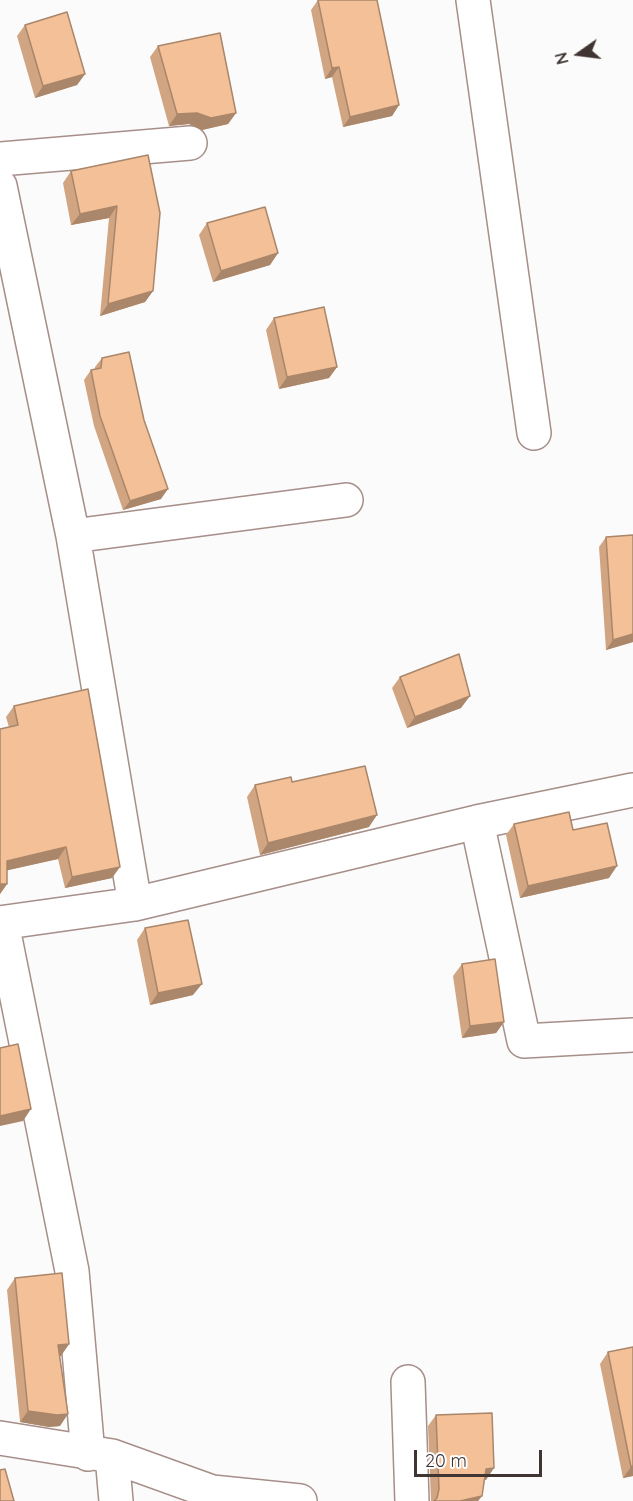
<!DOCTYPE html>
<style>
body{margin:0}
#map{position:relative;width:633px;height:1501px;overflow:hidden;background:#fbfbfb;font-family:Quicksand,sans-serif}
canvas{display:block}
.north{position:absolute;left:549px;top:24px;width:60px;height:60px;-webkit-text-stroke:4px #fff;paint-order:stroke;rotate:256deg;font-size:16px;font-weight:700;line-height:24px;text-align:center;color:#403533}
.north::after{content:'';display:block;margin:auto;width:21px;height:27px;background:#403533;clip-path:polygon(50% 0,100% 100%,50% 72%,0 100%)}
.scale{position:absolute;left:414px;top:1450px;width:128px;height:27px;box-sizing:border-box;border:3px solid #403533;border-top:0;padding-left:8px;font-size:18px;line-height:21px;white-space:nowrap;color:#403533;-webkit-text-stroke:4px #fff;paint-order:stroke}
</style>
<div id="map">
<canvas width="633" height="1501"></canvas>
<div class="north">N</div>
<div class="scale">20 m</div>
</div>
<script>
const g = document.querySelector('canvas').getContext('2d');
g.lineJoin = 'round';
const toPath = rows => new Path2D(rows.map(r => 'M' + r).join(''));
function strokePath(path, color, width, dash) { g.strokeStyle = color; g.lineWidth = width; g.lineCap = dash ? 'butt' : 'round'; g.setLineDash(dash || []); g.stroke(path); }
function fill(path, color) { g.fillStyle = color; g.fill(path, 'evenodd'); }
const minor = toPath([
 [473,0,534,433],
 [0,159,190,143],
 [0,186,73,536,135,904],
 [73,536,346,500],
 [477,822,524,1041,633,1035],
 [0,923,135,904,477,822,633,790],
 [2,923,72,1271,88,1454],
 [408,1382,412,1501],
 [0,1438,112,1456,212,1492,300,1501],
 [112,1456,116,1501]
]);
const wall = toPath([
 [318,0,399,105,392,116,343,127,332,77,325,79,311,10],
 [25,25,85,74,77,85,35,98,17,36],
 [158,46,236,113,228,124,202,130,189,124,169,126,150,57],
 [71,171,160,213,153,291,145,302,100,316,109,218,71,225,63,183],
 [207,223,278,253,270,265,213,282,199,235],
 [274,318,337,367,329,378,279,389,266,330],
 [102,358,161,499,123,510,94,426,84,380,91,370,95,370,95,367],
 [633,535,633,642,606,650,599,547,606,537],
 [400,677,461,708,407,728,392,688],
 [14,706,112,878,65,888,58,859,7,870,7,884,0,894,0,729,9,727,6,717],
 [255,785,369,827,260,855,247,797],
 [514,824,573,830,609,878,520,898,506,835],
 [145,928,193,995,150,1005,137,940],
 [462,964,504,1022,496,1033,462,1038,453,976],
 [15,1278,69,1344,60,1356,60,1426,49,1427,20,1422,7,1290],
 [608,1352,633,1476,623,1478,600,1364],
 [436,1415,486,1480,484,1480,482,1496,478,1501,431,1501,428,1426]
]);
const shadedWall = toPath([
 [339,67,332,77,325,79,332,68],
 [85,74,77,85,35,98,43,86],
 [399,105,392,116,343,127,350,117],
 [197,113,236,113,228,124,202,130,189,124,169,126,177,114],
 [117,206,109,218,71,225,80,214],
 [278,253,270,265,213,282,221,271],
 [153,291,145,302,100,316,108,304],
 [337,367,329,378,279,389,287,377],
 [168,489,161,499,123,510,130,501],
 [633,634,633,642,606,650,613,640],
 [470,696,461,708,407,728,415,717],
 [377,815,369,827,260,855,268,843],
 [66,847,58,859,0,872,7,861],
 [617,866,609,878,520,898,528,886],
 [120,867,112,878,65,888,72,877],
 [0,884,7,884,0,894],
 [202,984,193,995,150,1005,158,993],
 [504,1022,496,1033,462,1038,470,1026],
 [31,1109,23,1121,0,1126,0,1116],
 [69,1344,61,1356,50,1357,58,1345],
 [28,1411,68,1414,60,1426,49,1427,20,1422],
 [633,1466,633,1476,623,1478,631,1467],
 [494,1468,486,1480,478,1480,486,1469],
 [482,1496,478,1501,460,1501]
]);
const building = toPath([
 [318,0,377,0,399,105,350,117,339,67,332,68,318,0],
 [67,12,85,74,43,86,25,25,67,12],
 [220,33,236,113,211,118,197,113,177,114,158,46,220,33],
 [148,155,160,213,153,291,108,304,117,206,80,214,71,171,148,155],
 [265,207,278,253,221,271,207,223,265,207],
 [324,307,337,367,287,377,274,318,324,307],
 [129,352,144,420,168,489,130,501,100,416,91,370,101,368,102,358,129,352],
 [633,535,633,634,613,640,606,537,633,535],
 [459,654,470,696,415,717,400,677,459,654],
 [88,689,120,867,72,877,66,847,7,861,7,884,0,884,0,729,18,725,14,706,88,689],
 [365,766,377,815,268,843,255,785,291,777,292,782,365,766],
 [569,812,573,830,607,823,617,866,528,886,514,824,569,812],
 [188,920,202,984,158,993,145,928,188,920],
 [495,959,504,1022,470,1026,462,964,495,959],
 [18,1044,31,1109,0,1116,0,1048,18,1044],
 [62,1273,69,1344,58,1345,68,1414,57,1415,28,1411,15,1278,62,1273],
 [633,1347,633,1466,631,1467,608,1352,633,1347],
 [492,1413,494,1468,486,1469,482,1496,460,1501,434,1501,437,1498,439,1489,436,1415,492,1413],
 [5,1469,14,1501,0,1501,0,1470,5,1469]
]);
strokePath(minor, '#a68e89', 36);
strokePath(minor, '#fff', 33);
fill(wall, '#d1a582');
fill(shadedWall, '#aa866a');
fill(building, '#f3c097');
strokePath(building, '#aa866a', 1.5);
</script>
